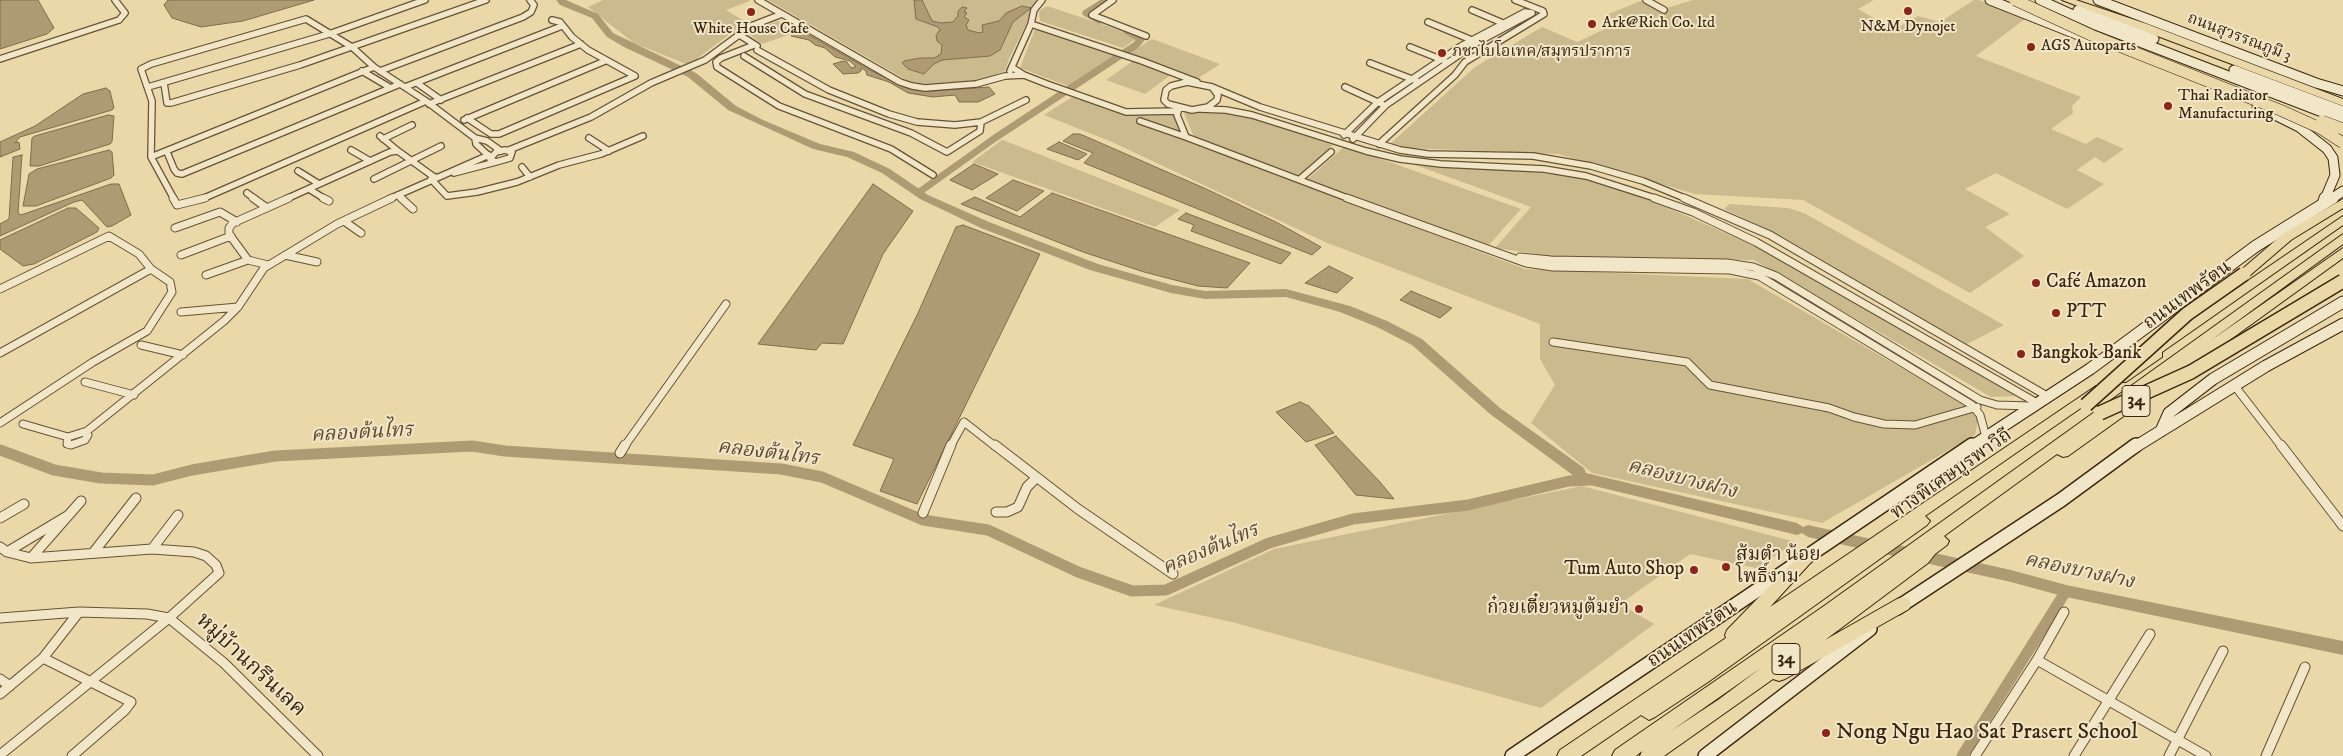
<!DOCTYPE html>
<meta charset="utf-8">
<style>
body{margin:0}
canvas{display:block;background:#ead8a9}
</style>
<canvas width="2343" height="756"></canvas>
<script>
const g = document.querySelector('canvas').getContext('2d');
g.lineJoin = 'round';
function fill(path, color) { g.fillStyle = color; g.fill(path, 'evenodd'); }
const toPath = rows => new Path2D(rows.map(r => 'M' + r).join(''));
function strokePath(path, color, width, dash) { g.strokeStyle = color; g.lineWidth = width; g.lineCap = dash ? 'butt' : 'round'; g.setLineDash(dash || []); g.stroke(path); }
function write(font, color, halo, rows, align = 'center') {
  g.font = font + ' "IM FELL DW Pica","Noto Serif Thai",serif'; g.lineWidth = 4; g.setLineDash([]); g.textBaseline = 'middle'; g.strokeStyle = halo; g.fillStyle = color; for (const [text, x, y, turn = 0] of rows) {
    g.save(); g.translate(x, y); g.rotate((+turn || 0) * Math.PI / 180); g.textAlign = isNaN(turn) ? turn : align; if (halo) g.strokeText(text, 0, 0); g.fillText(text, 0, 0); g.restore();
  }
}
const green = toPath([
 [603,0,749,0,750,1,726,10,746,22,695,60,686,64,634,43,588,7],
 [768,0,1038,0,1009,59,1005,71,981,80,925,84,910,82,901,77],
 [1693,0,1874,0,1858,9,1881,22,1897,28,1918,16,1940,22,1974,0,1979,0,2025,19,1976,56,2081,97,2072,106,2073,113,2051,129,2086,144,2097,137,2124,149,2104,163,2095,157,2077,170,2104,184,2067,209,1996,173,1965,189,2010,214,1985,227,2024,256,1970,293,1803,200,1695,194,1558,154,1410,148,1390,144,1475,67,1542,27,1577,42,1620,22,1606,15,1641,1,1660,10],
 [1047,6,1134,35,1137,38,1123,48,1040,21,1039,11],
 [778,21,794,33,762,44,746,32],
 [1035,29,1088,46,1115,55,1068,86,1020,68],
 [1152,39,1220,64,1197,79,1129,53],
 [1133,61,1172,74,1145,94,1106,80],
 [1072,97,1124,114,1173,112,1183,139,1525,269,1748,279,1979,413,1975,435,1822,523,1592,473,1531,423,1555,385,1540,359,1540,324,1325,242,1112,142,1044,115],
 [1184,113,1223,113,1254,118,1333,145,1301,176,1194,137],
 [1002,140,1003,140,1180,210,1155,227,972,162],
 [1345,146,1521,209,1488,246,1308,179],
 [1410,163,1514,170,1584,178,1634,193,1753,245,2017,396,1991,397,1754,260,1552,256,1495,248,1531,207],
 [1730,204,1788,208,1804,213,2004,325,1967,344,1780,235,1724,209],
 [1582,486,1796,542,1756,568,1690,554,1620,604,1654,624,1541,708,1232,622,1154,605,1274,549]
]);
const water = toPath([
 [0,0,38,0,54,28,47,34,0,49,0,0],
 [168,0,314,0,243,21,201,27,172,18,164,5,168,0],
 [914,0,922,0,932,21,941,23,953,22,958,16,958,11,962,7,967,8,964,12,967,13,964,17,969,20,966,25,968,30,979,33,983,32,982,25,999,21,1006,13,1022,6,1031,8,1013,22,1000,50,990,56,942,60,934,64,924,74,908,69,902,63,904,61,920,58,934,58,941,54,942,45,937,41,936,35,940,30,938,27,916,19,914,0],
 [793,26,870,70,905,87,929,91,989,87,995,94,978,102,959,102,955,95,933,97,908,93,889,82,867,75,866,71,863,69,861,68,861,71,858,73,843,74,833,64,843,61,847,62,851,68,856,67,850,61,835,57,825,48,815,45,809,40,791,36,794,33,790,27,793,26],
 [106,88,110,91,114,108,112,110,20,137,15,143,19,142,20,149,0,157,0,142,35,126,83,94,106,88],
 [108,115,114,116,112,142,110,144,39,166,30,166,32,138,35,136,108,115],
 [1073,134,1080,134,1204,188,1276,222,1321,247,1312,255,1084,163,1093,153,1063,141,1073,134],
 [1059,142,1087,154,1078,160,1047,149,1059,142],
 [109,150,112,152,114,175,111,178,36,206,23,206,29,174,37,169,109,150],
 [22,155,18,213,21,215,111,184,119,184,131,215,112,226,107,227,82,200,74,202,0,236,0,224,9,219,13,157,22,155],
 [974,164,998,174,972,190,950,180,974,164],
 [1013,180,1044,191,1017,211,986,198,1013,180],
 [873,184,913,211,883,254,843,344,822,343,816,350,758,344,873,184],
 [1052,193,1165,233,1250,263,1227,288,1198,286,1144,272,1083,252,961,204,975,197,1020,217,1052,193],
 [68,208,76,208,99,228,97,232,34,264,23,266,0,249,0,240,68,208],
 [1186,213,1291,253,1281,264,1191,231,1194,225,1178,219,1186,213],
 [963,225,1040,254,917,504,880,491,894,459,853,445,918,313,956,227,963,225],
 [1329,266,1353,278,1337,293,1305,283,1329,266],
 [1411,291,1452,308,1440,318,1400,300,1411,291],
 [1300,402,1309,406,1334,433,1306,442,1276,412,1300,402],
 [1336,436,1380,482,1394,499,1356,495,1315,445,1336,436]
]);
const canalFar2 = toPath([
 [1099,20,1086,13,1107,0],
 [918,193,995,138,1136,45,1141,39,1127,31]
]);
const canalFar1 = toPath([
 [457,447,477,447]
]);
const canal = toPath([
 [0,450,54,470,101,478,153,480,192,470,275,456,472,446,505,451,781,469,822,477,923,520,988,530,1078,572,1132,591,1166,590,1269,543,1353,519,1468,505,1569,481,1591,480],
 [1962,756,2066,591]
]);
const river = toPath([
 [556,0,566,0,598,14,613,33,696,73,736,106,763,120,820,144,854,152,890,169,928,195,989,222,1098,264,1172,285,1205,291,1286,289,1350,306,1387,321,1422,339,1500,408,1584,468,1586,473,1797,523,1803,527,1808,525,2011,570,2066,585,2343,641,2343,655,2066,597,2011,582,1808,537,1802,533,1797,535,1586,484,1582,482,1580,477,1574,476,1490,414,1412,345,1377,327,1340,312,1286,297,1205,299,1171,293,1090,270,981,228,920,199,882,173,847,157,813,149,728,110,688,77,624,47,607,37,592,18,560,5,556,0]
]);
const streetFar2 = toPath([
 [758,0,900,82,912,86,925,88,976,84,1005,76,1024,75],
 [1113,0,1092,15,1146,36],
 [1646,0,1664,10],
 [1472,10,1505,24],
 [1428,22,1474,41],
 [1031,24,1142,61,1197,82],
 [738,34,757,46],
 [754,45,721,58,716,62,717,67,779,106,891,149,933,175],
 [1410,47,1445,61],
 [757,50,829,90,889,114,917,122,955,125,981,122,1026,100],
 [744,56,805,94,911,133,947,152,980,131,981,122],
 [0,59,119,20,125,13,115,0],
 [1370,63,1417,81],
 [1013,68,1024,75,1047,84,1126,112,1178,111],
 [362,71,389,87],
 [380,71,523,17,531,12,534,5,530,0],
 [1010,71,1031,24,1034,10,1042,0],
 [1187,82,1212,87,1218,95,1217,100,1208,107,1192,110,1168,104,1164,100,1166,90,1171,86,1187,82],
 [164,83,167,103,171,103,300,65,486,0],
 [417,83,441,100],
 [148,87,329,34,425,0],
 [405,87,562,26],
 [1212,87,1260,107,1400,150,1428,154,1533,156,1591,166,1643,181,1687,199],
 [1345,87,1382,104],
 [426,101,475,138,487,141,501,151],
 [429,104,581,44],
 [1179,108,1177,115,1186,137,1350,199],
 [1200,109,1226,110,1252,115,1366,151,1400,159,1441,164,1544,169,1586,176,1658,199],
 [467,118,491,134,499,134,635,76,588,50,572,37,560,22,552,20],
 [464,120,605,61],
 [1140,121,1186,137],
 [1344,135,1378,102,1461,46,1525,12,1532,13,1478,42,1386,105,1353,139],
 [380,136,398,151],
 [475,138,476,144,490,157],
 [589,138,609,151],
 [383,139,412,125],
 [1379,144,1455,75,1465,62,1544,14,1543,11,1515,0],
 [351,150,370,161],
 [505,150,512,152,510,158,496,162,490,159,496,152,505,150],
 [509,150,591,117,651,83,705,60,751,26,782,14],
 [167,152,174,169,177,173,182,174,400,84],
 [151,157,374,67],
 [522,167,530,177],
 [298,171,319,184],
 [454,173,496,162],
 [436,177,431,179,447,196,477,192,517,182,559,165,601,154,643,136],
 [374,179,441,146],
 [1300,179,1331,152],
 [309,189,325,199],
 [247,193,255,199],
 [398,195,402,199],
 [174,199,151,157,152,101,141,69,151,64,306,19,352,47,374,67,426,101],
 [202,199,426,101],
 [286,199,390,152,398,151,434,177],
 [389,199,489,155]
]);
const streetFar1 = toPath([
 [173,198,177,205,205,198],
 [253,198,267,208],
 [323,198,329,201],
 [401,198,413,209],
 [1347,198,1526,263,1553,267,1730,270,1759,276,1972,405,1980,415,1986,437],
 [1654,198,1693,212,1756,242,2037,403],
 [1684,198,1770,235,2047,396],
 [344,221,361,233],
 [175,228,220,212,237,222],
 [181,255,231,236],
 [285,255,317,262],
 [1520,257,1551,260,1727,263,1753,267,1776,276,1980,400,1997,405,2031,406],
 [268,265,248,260,229,234,229,228,233,223,289,198],
 [206,275,248,260],
 [0,289,109,236,139,254,151,269,170,282,172,292,147,331,93,362,0,423],
 [181,312,238,307],
 [1553,342,1687,362,1710,385,1829,408,1854,417,1884,424,1915,425,1977,407],
 [141,345,183,355],
 [0,353,151,269],
 [85,382,134,395],
 [2234,385,2282,447],
 [23,424,68,437],
 [87,431,88,435,85,440,71,445,67,444,68,437,87,431],
 [87,431,224,321,238,307,264,268,337,224,392,198],
 [624,447,726,304],
 [950,447,964,422,996,447]
]);
const street = toPath([
 [995,445,1078,509,1173,574],
 [2281,445,2343,526],
 [620,453,625,445],
 [996,512,1007,512,1018,507,1027,487,1036,478],
 [923,513,951,445],
 [0,518,24,504],
 [0,547,7,552,31,558,152,549,194,552,206,556,216,565,219,573,169,618,0,755],
 [152,549,178,515],
 [7,552,67,516],
 [93,553,136,498],
 [31,558,81,501],
 [0,618,79,612,147,614,169,618,224,663,318,756],
 [43,658,131,702,125,710,72,756],
 [2037,660,2206,756],
 [0,679,10,686],
 [0,694,43,658,79,612],
 [1975,756,2037,660,2064,612],
 [2074,756,2150,634],
 [2169,756,2223,651],
 [2266,756,2305,667]
]);
const secondaryFar2 = toPath([
 [1990,0,2091,40],
 [2040,0,2093,24,2343,120],
 [2098,0,2316,83,2343,91],
 [2078,10,2154,39],
 [2234,70,2343,111],
 [2257,106,2299,127,2327,149,2333,158,2335,175,2325,199],
 [2331,199,2343,191]
]);
const secondaryFar1 = toPath([
 [2324,201,2325,198],
 [2161,431,2169,413,2213,379,2343,302],
 [1971,447,2090,369,2256,246,2333,198],
 [2135,447,2266,366,2343,324]
]);
const secondary = toPath([
 [1897,608,2061,500,2136,445],
 [1512,756,1972,445],
 [1705,756,1870,629]
]);
const highway = toPath([
 [2062,0,2076,0,2147,24,2343,99,2343,106,2062,0],
 [2343,199,2343,208,2291,240,2248,277,2240,277,2238,274,2240,271,2283,234,2343,199],
 [2343,216,2343,225,2162,352,2162,357,2126,382,2116,382,2114,379,2116,376,2142,358,2142,353,2343,216],
 [2343,234,2343,244,2210,341,2343,248,2343,258,2166,386,2156,386,2155,382,2136,395,2142,397,2144,400,2142,403,2068,456,2063,457,2057,454,1944,536,1949,541,1947,545,1935,554,1928,563,1825,640,1897,599,1903,597,1909,599,1911,604,1909,609,1785,679,1779,681,1773,679,1664,756,1640,756,1642,751,1636,756,1612,756,1615,750,1824,606,2343,234],
 [1761,668,1718,700,1671,731,1761,668],
 [2096,386,2103,391,2101,394,1925,516,1930,521,1927,525,1708,682,1655,717,1649,720,1641,715,1581,756,1557,756,1560,750,1726,638,1725,635,1727,630,1800,555,1806,553,1812,555,1814,559,1770,607,2096,386]
]);
const highwayBridgeFar1 = toPath([
 [2015,0,2091,35,2280,110,2320,128,2343,143],
 [2322,121,2343,129]
]);
const highwayBridge = toPath([
 [2086,405,2187,314,2244,274],
 [2100,413,2191,372,2343,281]
]);
const markers = [
 [1908,11,5,"#8f2418"],
 [751,12,5,"#8f2418"],
 [1592,24,5,"#8f2418"],
 [2031,47,5,"#8f2418"],
 [1442,53,5,"#8f2418"],
 [2168,106,5,"#8f2418"],
 [2036,283,5,"#8f2418"],
 [2056,313,5,"#8f2418"],
 [2021,354,5,"#8f2418"],
 [1726,567,5,"#8f2418"],
 [1694,570,5,"#8f2418"],
 [1639,609,5,"#8f2418"],
 [1826,733,5,"#8f2418"]
];
const farPoinames = [
 ["Ark@Rich Co. ltd",1602,24],
 ["N&M Dynojet",1908,28,"center"],
 ["White House Cafe",751,30,"center"],
 ["AGS Autoparts",2041,47],
 ["ภชาไบโอเทค/สมุทรปราการ",1452,53],
 ["Thai Radiator",2178,97],
 ["Manufacturing",2178,115]
];
const farStreetnames = [
 ["ถนนสุวรรณภูมิ 3",2239,38,21]
];
const shields = [
 [2136,401,28],
 [1786,659,28]
];
const shieldNames = [
 ["34",2136,401],
 ["34",1786,659]
];
const poiNames = [
 ["Café Amazon",2046,283],
 ["PTT",2066,313],
 ["Bangkok Bank",2031,354],
 ["ส้มตำ น้อย",1736,556],
 ["โพธิ์งาม",1736,578],
 ["Tum Auto Shop",1684,570,"right"],
 ["ก๋วยเตี๋ยวหมูต้มยำ",1629,609,"right"]
];
const streetNames = [
 ["ถนนเทพรัตน",2188,296,-36],
 ["ทางพิเศษบูรพาวิถี",1952,475,-35],
 ["ถนนเทพรัตน",1693,635,-34]
];
const waterNames = [
 ["คลองต้นไทร",362,434,-3],
 ["คลองต้นไทร",768,454,7],
 ["คลองบางฝาง",1682,480,14],
 ["คลองต้นไทร",1211,550,-23],
 ["คลองบางฝาง",2079,572,12]
];
const nearStreetnames = [
 ["หมู่บ้านกรีนเลค",250,666,43]
];
const nearPoinames = [
 ["Nong Ngu Hao Sat Prasert School",1836,733]
];
fill(green, '#ccba8f');
fill(water, '#ae9b74');
strokePath(water, '#806c4b', 1);
strokePath(canalFar2, '#ae9b74', 7);
strokePath(canalFar1, '#ae9b74', 8);
strokePath(canal, '#ae9b74', 11);
fill(river, '#ae9b74');
strokePath(streetFar2, '#665235', 8);
strokePath(streetFar1, '#665235', 9);
strokePath(street, '#665235', 11);
strokePath(secondaryFar2, '#3a260e', 11);
strokePath(secondaryFar1, '#3a260e', 13);
strokePath(secondary, '#3a260e', 16);
strokePath(highway, '#3a260e', 2);
strokePath(streetFar2, '#f1e6c7', 5.5);
strokePath(streetFar1, '#f1e6c7', 7);
strokePath(street, '#f1e6c7', 9);
strokePath(secondaryFar2, '#f1e6c7', 9);
strokePath(secondaryFar1, '#f1e6c7', 11);
strokePath(secondary, '#f1e6c7', 13);
fill(highway, '#ead8a9');
strokePath(highwayBridgeFar1, '#3a260e', 12, []);
strokePath(highwayBridge, '#3a260e', 16, []);
strokePath(highwayBridgeFar1, '#ead8a9', 11);
strokePath(highwayBridge, '#ead8a9', 13);
for (const [x, y, r, color] of markers) { const dot = new Path2D(); dot.arc(x, y, r, 0, 2 * Math.PI); g.fillStyle = color; g.fill(dot); strokePath(dot, '#f1e6c7', 2); }
write('16px', '#3a260e', '#f1e6c7', farPoinames, 'left');
write('16px', '#3a260e', '#f1e6c7', farStreetnames);
for (const [x, y, w] of shields) { const box = new Path2D(); box.roundRect(x - w / 2, y - 15.5, w, 31, 4); g.fillStyle = '#f1e6c7'; g.fill(box); strokePath(box, '#3a260e', 1); }
write('bold 18px', '#3a260e', null, shieldNames);
write('19px', '#3a260e', '#f1e6c7', poiNames, 'left');
write('19px', '#3a260e', '#f1e6c7', streetNames);
write('italic 20px', '#5d492d', '#f1e6c7', waterNames);
write('22px', '#3a260e', '#f1e6c7', nearStreetnames);
write('22px', '#3a260e', '#f1e6c7', nearPoinames, 'left');
</script>
